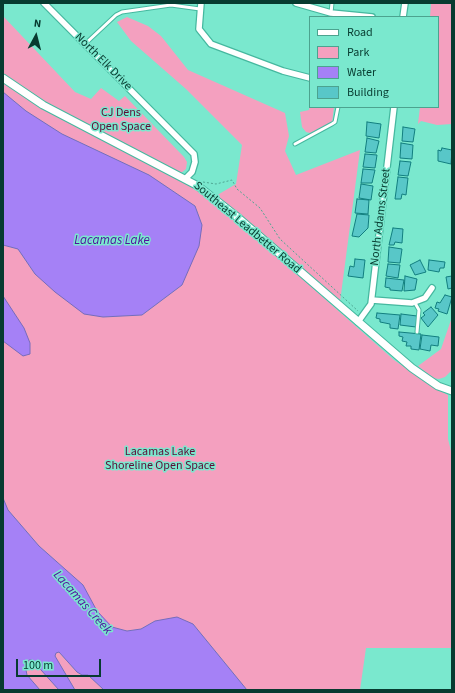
<!DOCTYPE html>
<style>
body{margin:0}
#map{position:relative;width:455px;height:693px;overflow:hidden;background:#7ae8ce;font-family:"Source Sans 3",sans-serif}
canvas{display:block}
.frame{position:absolute;inset:0;border:4px solid #073b30;pointer-events:none}
.legend{position:absolute;left:309px;top:16px;width:130px;height:92px;box-sizing:border-box;background:#7ae8ce;border:1px solid #4ca38f;margin:0;padding:5px 7px;list-style:none;font-size:12px;color:#073b30}
.legend li{display:flex;align-items:center;gap:8px;height:20px}
.legend b{width:20px;border:1px solid #4ca38f}
.north{position:absolute;left:16px;top:16px;width:40px;height:40px;-webkit-text-stroke:3px #7ae8ce;paint-order:stroke;rotate:7deg;font-size:11px;font-weight:700;line-height:16px;text-align:center;color:#073b30}
.north::after{content:'';display:block;margin:auto;width:14px;height:18px;background:#073b30;clip-path:polygon(50% 0,100% 100%,50% 72%,0 100%)}
.scale{position:absolute;left:16px;top:659px;width:85px;height:18px;box-sizing:border-box;border:2px solid #073b30;border-top:0;padding-left:5px;font-size:12px;line-height:14px;white-space:nowrap;color:#073b30;-webkit-text-stroke:3px #7ae8ce;paint-order:stroke}
</style>
<div id="map">
<canvas width="455" height="693"></canvas>
<div class="frame"></div>
<ul class="legend">
<li><b style="height:5px;background:#fff"></b>Road</li>
<li><b style="height:11px;background:#f4a0bf"></b>Park</li>
<li><b style="height:11px;background:#a581f6"></b>Water</li>
<li><b style="height:11px;background:#58c7c8"></b>Building</li>
</ul>
<div class="north">N</div>
<div class="scale">100 m</div>
</div>
<script>
const g = document.querySelector('canvas').getContext('2d');
g.lineJoin = 'round';
function fill(path, color) { g.fillStyle = color; g.fill(path, 'evenodd'); }
const toPath = rows => new Path2D(rows.map(r => 'M' + r).join(''));
function strokePath(path, color, width, dash) { g.strokeStyle = color; g.lineWidth = width; g.lineCap = dash ? 'butt' : 'round'; g.setLineDash(dash || []); g.stroke(path); }
function write(font, color, halo, rows, align = 'center') {
  g.font = font + ' "Source Sans 3",sans-serif'; g.lineWidth = 3; g.setLineDash([]); g.textBaseline = 'middle'; g.strokeStyle = halo; g.fillStyle = color; for (const [text, x, y, turn = 0] of rows) {
    g.save(); g.translate(x, y); g.rotate((+turn || 0) * Math.PI / 180); g.textAlign = isNaN(turn) ? turn : align; if (halo) g.strokeText(text, 0, 0); g.fillText(text, 0, 0); g.restore();
  }
}
const green = toPath([
 [431,3,452,3,452,124,437,125,421,121,418,124,420,107,438,107,438,17,430,17],
 [3,16,75,92,91,99,101,88,119,101,125,96,184,157,187,162,186,169,181,173,73,119,5,76,3,74],
 [127,17,148,26,161,36,188,70,285,113,289,136,285,151,296,175,360,150,340,302,214,197,236,184,242,145,186,89,131,41,117,22],
 [3,82,43,109,158,166,195,189,247,227,256,238,394,360,438,390,448,395,448,439,452,455,452,648,366,648,360,690,247,690,193,624,155,621,141,629,127,631,112,627,97,612,83,585,39,546,8,510,3,498,3,341,10,308,3,296,3,245,18,249,35,274,103,317,142,315,182,285,202,225,195,206,149,175,62,134,26,111,3,92],
 [310,103,310,107,334,107,332,123,310,133,306,132,302,127,300,112,309,110],
 [452,317,452,370,445,377,439,379,433,378,418,366,441,349],
 [59,652,77,672,82,675,88,675,104,690,75,690,55,656,56,653],
 [28,660,32,660,59,690,40,690,27,675,25,665]
]);
const water = toPath([
 [3,92,26,111,62,134,149,175,195,206,202,225,199,246,182,285,142,315,103,317,84,314,55,292,35,274,18,249,3,245,3,92],
 [3,296,24,328,30,343,30,354,23,356,3,341,3,296],
 [3,498,8,510,39,546,83,585,97,611,112,627,127,631,141,629,155,621,177,617,193,624,247,690,104,690,88,675,82,675,77,672,59,652,56,653,55,656,75,690,59,690,32,660,29,660,25,665,27,675,40,690,3,690,3,498]
]);
const building = toPath([
 [367,122,381,124,379,138,366,136,367,122],
 [403,127,415,129,413,142,402,141,403,127],
 [367,138,379,141,376,153,365,152,367,138],
 [401,143,413,145,412,159,400,158,401,143],
 [442,148,452,150,451,164,438,161,438,150,441,151,442,148],
 [365,154,377,155,375,168,363,167,365,154],
 [400,161,411,162,408,176,398,175,400,161],
 [363,169,375,170,372,183,361,183,363,169],
 [398,177,408,178,406,195,402,194,401,199,395,199,398,177],
 [361,184,373,186,371,200,359,198,361,184],
 [357,199,369,200,368,214,355,213,357,199],
 [357,214,369,215,368,228,359,237,352,236,357,214],
 [393,228,403,229,402,243,395,242,394,245,389,245,393,228],
 [389,247,402,249,400,263,388,262,389,247],
 [355,259,365,260,363,278,348,276,350,266,354,267,355,259],
 [420,260,426,272,415,275,410,265,420,260],
 [429,260,445,262,444,268,440,268,439,272,428,270,429,260],
 [388,264,400,265,398,278,386,276,388,264],
 [405,276,417,279,415,290,404,291,405,276],
 [452,276,452,291,452,288,448,289,446,277,452,276],
 [386,278,404,280,402,291,390,290,390,288,385,287,386,278],
 [445,295,452,297,447,314,438,311,439,309,435,308,437,302,440,303,445,295],
 [431,307,438,315,428,327,421,318,425,315,423,313,431,307],
 [377,313,400,315,398,329,390,328,390,324,380,322,380,319,376,318,377,313],
 [401,314,417,316,416,327,400,325,401,314],
 [399,332,421,334,419,350,411,349,411,346,406,346,407,342,402,341,403,337,399,336,399,332],
 [422,335,439,337,438,346,431,345,430,351,420,349,422,335]
]);
const path = toPath([
 [203,182,216,184,232,180,237,189,260,208,280,239,358,311]
]);
const service = toPath([
 [331,13,332,3],
 [85,44,116,15,122,12,171,5,200,9],
 [295,144,332,124,335,122,338,107],
 [415,303,419,310,417,332]
]);
const minor = toPath([
 [44,3,194,154,195,162,192,172,186,178],
 [201,3,199,29,211,44,283,71,310,78],
 [296,3,331,13,372,17],
 [403,17,405,3],
 [372,300,412,303,425,298,432,288],
 [358,322,371,304,394,107]
]);
const tertiary = toPath([
 [3,78,43,105,198,186,236,216,412,368,438,386,452,391]
]);
const streetNames = [
 ["North Elk Drive",103,62,45],
 ["North Adams Street",381,217,-83],
 ["Southeast Leadbetter Road",247,228,40]
];
const parkNames = [
 ["CJ Dens",121,113],
 ["Open Space",121,127],
 ["Lacamas Lake",160,452],
 ["Shoreline Open Space",160,466]
];
const waterNames = [
 ["Lacamas Lake",112,241],
 ["Lacamas Creek",82,603,48]
];
fill(green, '#f4a0bf');
fill(water, '#a581f6');
strokePath(water, '#766cbb', 1);
fill(building, '#58c7c8');
strokePath(building, '#127e7f', 1);
strokePath(service, '#45b89f', 5);
strokePath(minor, '#45b89f', 8);
strokePath(tertiary, '#45b89f', 9);
strokePath(path, '#4ea692', 1, [2, 2]);
strokePath(service, '#fff', 3);
strokePath(minor, '#fff', 5.5);
strokePath(tertiary, '#fff', 7);
write('12px', '#073b30', '#7ae8ce', streetNames);
write('12px', '#5e0d36', '#7ae8ce', parkNames);
write('italic 13px', '#52109e', '#7ae8ce', waterNames);
</script>
